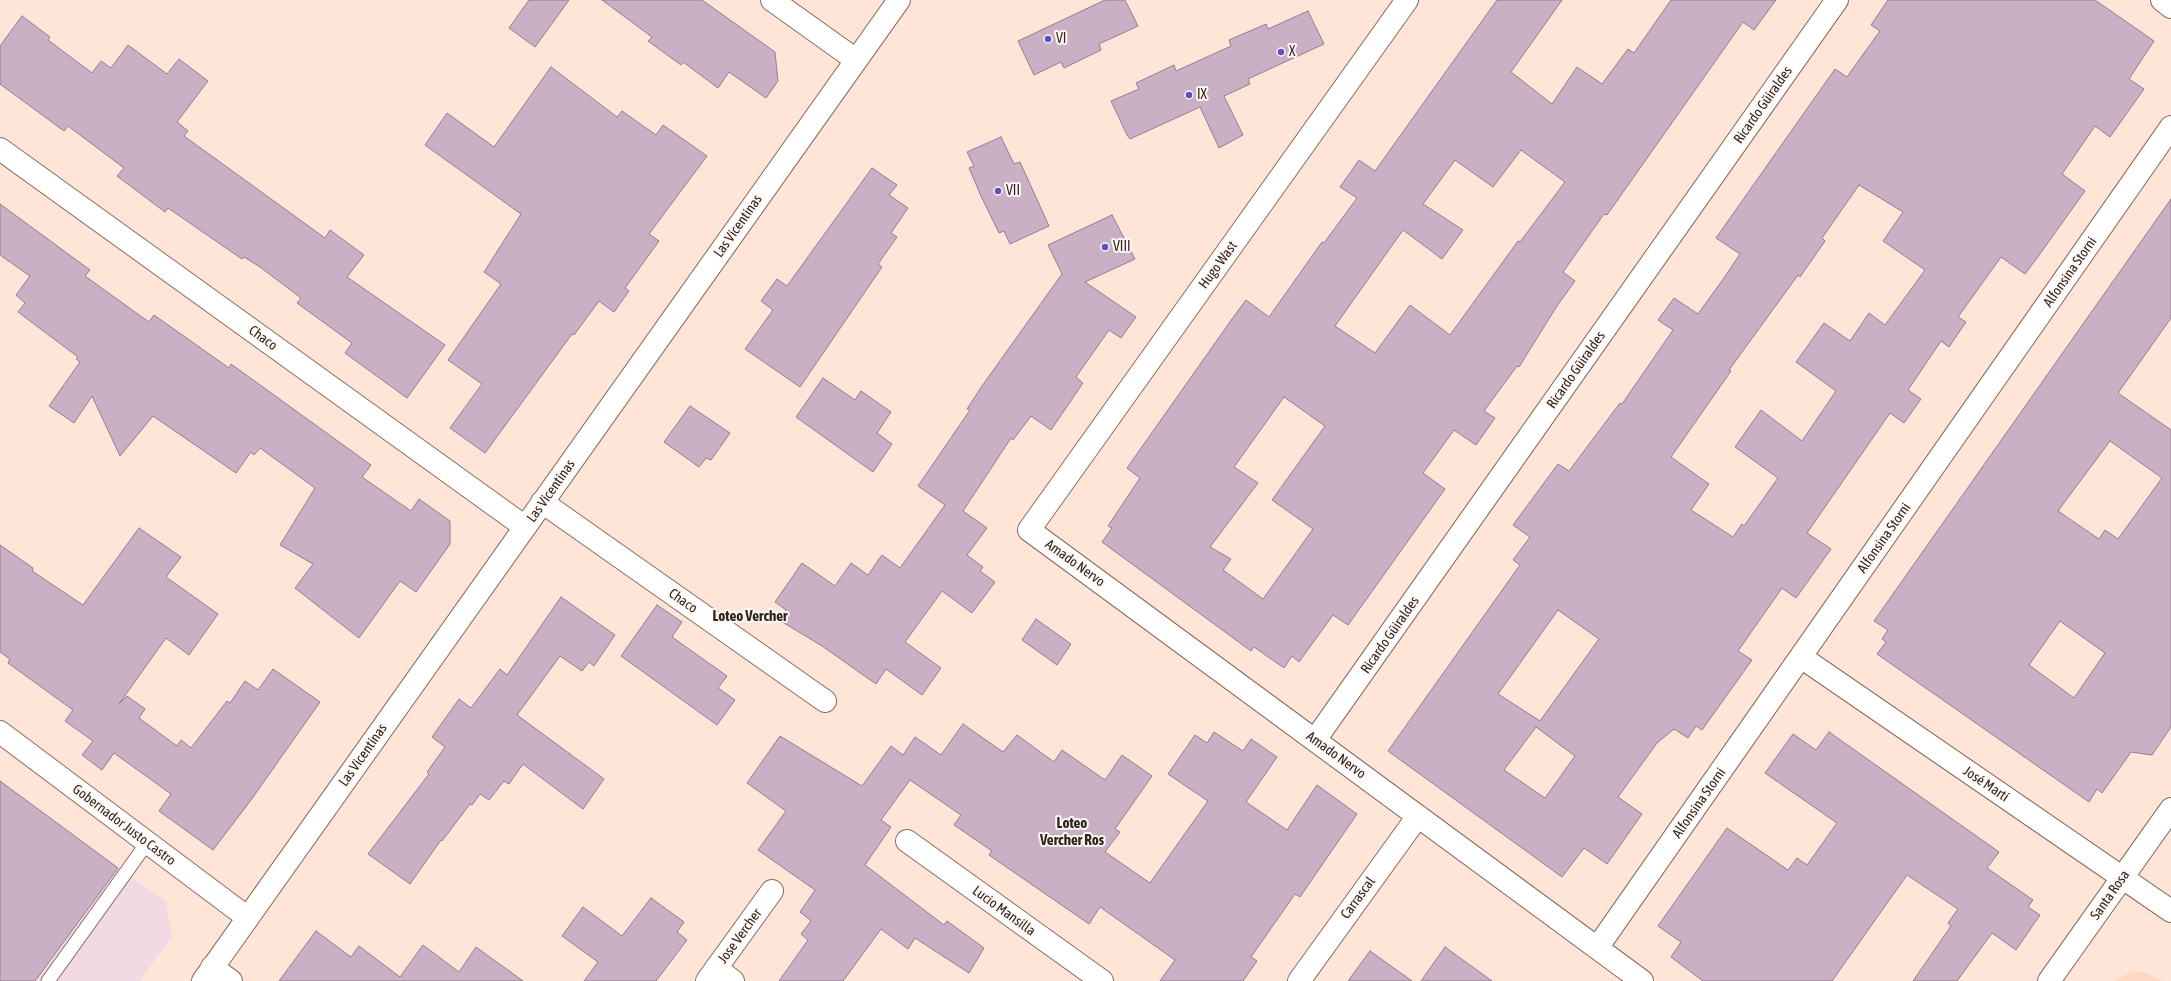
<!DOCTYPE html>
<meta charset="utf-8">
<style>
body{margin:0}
canvas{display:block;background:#ffe5d8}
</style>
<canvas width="2171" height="981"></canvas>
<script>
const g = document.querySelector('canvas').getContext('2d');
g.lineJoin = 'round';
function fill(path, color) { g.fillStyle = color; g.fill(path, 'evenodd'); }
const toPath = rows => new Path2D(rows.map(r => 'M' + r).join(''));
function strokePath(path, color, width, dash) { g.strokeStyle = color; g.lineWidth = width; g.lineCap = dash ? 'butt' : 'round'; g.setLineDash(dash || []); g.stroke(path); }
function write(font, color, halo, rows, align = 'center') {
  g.font = font + ' "Asap Condensed",sans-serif'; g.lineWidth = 4; g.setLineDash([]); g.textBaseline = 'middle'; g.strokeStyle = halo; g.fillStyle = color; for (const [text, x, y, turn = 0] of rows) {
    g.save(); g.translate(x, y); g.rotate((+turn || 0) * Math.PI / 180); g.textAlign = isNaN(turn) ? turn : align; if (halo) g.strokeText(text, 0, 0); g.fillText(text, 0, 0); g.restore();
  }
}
const commercial = toPath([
 [0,781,166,902,172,936,140,981,0,981]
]);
const built = toPath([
 [2133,972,2145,972,2162,981,2114,981,2120,977]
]);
const building = toPath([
 [529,0,569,0,535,47,509,28,529,0],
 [602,0,702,0,775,52,778,81,766,98,729,72,718,88,683,62,681,65,648,41,652,37,602,0],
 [1105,0,1125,0,1138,26,1099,44,1101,50,1064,68,1061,62,1034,75,1018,41,1105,0],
 [1497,0,1562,0,1511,72,1552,104,1577,67,1602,84,1628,49,1634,53,1671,0,1776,0,1754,30,1743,22,1607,215,1604,214,1563,272,1575,281,1557,306,1519,367,1517,366,1484,411,1495,418,1476,445,1454,430,1423,473,1445,489,1348,625,1333,615,1299,662,1292,656,1284,668,1254,647,1251,651,1102,542,1112,528,1108,526,1140,478,1127,468,1232,319,1246,300,1269,317,1322,242,1324,243,1357,198,1340,187,1359,160,1375,171,1497,0],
 [1521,150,1565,182,1520,242,1518,241,1450,335,1410,305,1375,353,1335,326,1403,230,1442,259,1463,230,1423,204,1455,160,1493,187,1521,150],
 [1284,397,1325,426,1272,500,1313,529,1263,599,1223,570,1231,559,1210,547,1258,483,1234,467,1284,397],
 [1888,0,2095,0,2154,41,2129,79,2144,89,2110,137,2095,126,2062,174,2085,191,2037,258,2025,274,2001,257,1958,317,1966,322,1949,347,1941,341,1908,390,1921,399,1904,423,1890,413,1807,533,1831,549,1796,598,1782,588,1738,651,1752,660,1702,730,1696,726,1688,738,1674,729,1657,743,1618,797,1642,814,1607,864,1584,848,1562,877,1388,751,1520,565,1513,560,1530,537,1513,525,1558,464,1569,471,1620,403,1622,404,1673,330,1658,320,1674,298,1698,314,1724,278,1740,254,1716,238,1835,69,1847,77,1864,53,1880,31,1871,25,1888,0],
 [1859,185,1903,212,1883,241,1925,270,1885,325,1869,313,1850,341,1824,323,1796,362,1836,391,1802,441,1761,410,1735,447,1778,478,1744,526,1742,524,1733,537,1691,510,1709,484,1671,457,1731,371,1729,370,1798,275,1800,277,1825,241,1822,238,1859,185],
 [1558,610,1599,639,1540,721,1498,694,1558,610],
 [1536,727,1575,756,1545,798,1504,770,1536,727],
 [1308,11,1324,44,1248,79,1250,84,1224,96,1243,135,1219,148,1200,107,1130,139,1127,135,1111,101,1139,89,1136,83,1174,65,1176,71,1231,46,1229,40,1266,24,1268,29,1308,11],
 [22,16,50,37,48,40,92,73,101,61,111,68,128,45,167,74,179,59,208,81,177,122,188,131,184,136,325,238,330,230,364,255,347,277,445,345,407,398,345,353,352,343,297,303,301,298,260,267,244,257,242,259,168,208,165,212,117,176,124,168,68,126,64,131,0,84,0,46,22,16],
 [551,67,617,117,622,111,656,135,663,125,707,156,649,234,659,241,625,288,629,291,614,312,599,301,574,335,572,334,485,453,450,428,482,384,448,360,501,284,484,272,521,214,425,145,447,113,494,147,551,67],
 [1001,137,1014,164,1020,162,1049,226,1010,244,1004,231,999,233,981,196,969,168,974,166,967,152,1001,137],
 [872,168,897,185,889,195,908,208,891,233,897,237,878,264,882,267,800,387,745,349,773,310,761,301,777,279,787,286,872,168],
 [2171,199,2171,318,2118,393,2171,430,2171,727,2152,755,2131,752,2102,793,2097,789,2089,802,1877,654,1886,642,1882,639,1888,630,1874,621,2171,199],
 [2110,441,2162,478,2118,539,2105,530,2099,539,2058,511,2110,441],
 [2060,621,2105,653,2074,698,2029,665,2060,621],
 [0,204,90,270,85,276,149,322,154,315,229,368,231,364,371,465,362,477,411,511,419,499,450,521,450,544,416,592,400,581,359,638,295,588,313,564,280,545,315,488,260,448,254,455,251,452,236,473,153,416,120,456,92,396,74,423,49,406,80,362,76,359,78,357,18,312,25,303,16,295,30,276,0,255,0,204],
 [1112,215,1135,259,1085,282,1136,317,1121,338,1109,330,1076,377,1083,383,1051,430,1031,416,1013,440,1011,438,963,511,987,528,967,555,983,567,980,571,995,582,972,613,942,591,905,642,941,668,922,695,886,669,876,684,822,646,779,620,786,610,775,602,802,563,835,586,851,563,868,575,882,555,900,568,945,505,918,486,970,410,967,409,982,386,1062,274,1048,245,1112,215],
 [823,378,855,400,861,391,891,412,877,433,892,444,873,472,796,417,823,378],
 [690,406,730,433,711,460,706,458,699,467,664,442,690,406],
 [139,528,181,557,166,577,218,614,189,655,166,638,119,704,127,696,145,709,139,718,177,746,181,740,191,748,227,701,230,703,245,681,258,690,273,669,320,702,251,800,213,850,159,811,171,794,114,753,102,770,82,755,93,741,65,721,73,710,8,663,10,659,0,652,0,545,33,568,32,571,83,605,139,528],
 [561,597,615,635,594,666,589,662,582,671,560,656,517,715,604,779,583,809,523,764,509,784,504,781,489,800,480,794,472,805,470,804,442,841,441,840,410,884,368,854,429,774,427,772,445,747,432,737,459,699,471,708,500,669,507,675,561,597],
 [657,605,682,622,672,637,727,676,718,688,735,700,717,725,621,656,657,605],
 [1036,619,1071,644,1057,665,1022,640,1036,619],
 [963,724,1003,752,1017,735,1054,762,1062,750,1105,780,1122,755,1152,776,1115,829,1120,832,1105,852,1150,883,1208,801,1168,774,1195,735,1207,743,1214,732,1243,751,1251,739,1277,757,1246,802,1287,830,1317,785,1357,814,1300,897,1295,894,1251,957,1257,961,1243,981,1160,981,1175,960,1100,907,1089,924,989,855,992,851,954,825,961,815,910,780,881,820,891,827,865,865,944,925,947,921,984,948,969,973,915,938,908,949,881,929,843,981,779,981,808,940,801,934,811,921,800,912,815,890,758,850,786,811,747,783,780,736,862,786,891,746,903,755,915,737,941,755,963,724],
 [1829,732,1999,852,1987,868,2033,900,2028,907,2040,915,2016,950,1992,933,1957,981,1913,981,1951,926,1948,923,1958,909,1907,875,1832,981,1703,981,1671,957,1681,942,1658,926,1727,828,1788,870,1797,858,1807,865,1837,823,1765,773,1793,734,1816,750,1829,732],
 [0,781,118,868,35,981,0,981,0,781],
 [651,898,684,922,677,932,687,940,656,981,584,981,598,962,562,936,583,907,622,936,651,898],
 [316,931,351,957,359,946,400,977,423,945,459,972,476,947,523,981,279,981,316,931],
 [1445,947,1492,981,1421,981,1445,947],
 [1370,951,1412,981,1348,981,1370,951]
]);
const service = toPath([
 [48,981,147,843]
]);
const minor = toPath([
 [772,0,856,60],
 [1407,0,1029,530,1642,981],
 [2162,0,2171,7],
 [0,149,525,527],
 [542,502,825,701],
 [1801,657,2171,911],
 [0,732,248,918],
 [1315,740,1837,0],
 [907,841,1102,981],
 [1597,948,2171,127],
 [212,967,231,981],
 [716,968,733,981],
 [203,981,899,0],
 [707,981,772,891],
 [1299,981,1418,816],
 [2049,981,2171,809]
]);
const markers = [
 [1048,39,4,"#5a4fc7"],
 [1281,52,4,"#5a4fc7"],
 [1189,95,4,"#5a4fc7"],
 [998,191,4,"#5a4fc7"],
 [1105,247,4,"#5a4fc7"]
];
const poiNames = [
 ["VI",1056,39],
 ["X",1289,52],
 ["IX",1197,95],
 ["VII",1006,191],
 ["VIII",1113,247]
];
const streetNames = [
 ["Ricardo Güiraldes",1763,105,-55],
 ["Las Vicentinas",738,226,-55],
 ["Hugo Wast",1218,265,-54],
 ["Alfonsina Storni",2070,272,-55],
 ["Chaco",263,338,36],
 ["Ricardo Güiraldes",1576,370,-55],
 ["Las Vicentinas",551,491,-55],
 ["Alfonsina Storni",1884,538,-55],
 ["Amado Nervo",1075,563,36],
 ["Chaco",683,601,35],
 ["Ricardo Güiraldes",1390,635,-55],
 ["Las Vicentinas",363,755,-55],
 ["Amado Nervo",1336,755,36],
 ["José Martí",1986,784,34],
 ["Alfonsina Storni",1699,803,-55],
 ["Gobernador Justo Castro",124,825,37],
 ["Santa Rosa",2110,895,-55],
 ["Carrascal",1358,898,-54],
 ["Lucio Mansilla",1004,911,36],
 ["Jose Vercher",740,936,-54]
];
const neighbourhoodNames = [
 ["Loteo Vercher",750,616],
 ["Loteo",1072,823],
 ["Vercher Ros",1072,840]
];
fill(commercial, '#f2dae5');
fill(built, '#fed7c3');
fill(building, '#cab0c5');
strokePath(building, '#957c91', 1);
strokePath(service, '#886c5e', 15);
strokePath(minor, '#886c5e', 24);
strokePath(service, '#fff', 13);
strokePath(minor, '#fff', 22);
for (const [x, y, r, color] of markers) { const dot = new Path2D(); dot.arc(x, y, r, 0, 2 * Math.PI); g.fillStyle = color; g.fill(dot); strokePath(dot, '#fef7f4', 1.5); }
write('14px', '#30251e', '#fef7f4', poiNames, 'left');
write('14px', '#30251e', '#fef7f4', streetNames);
write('bold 15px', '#30251e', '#fef7f4', neighbourhoodNames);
</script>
